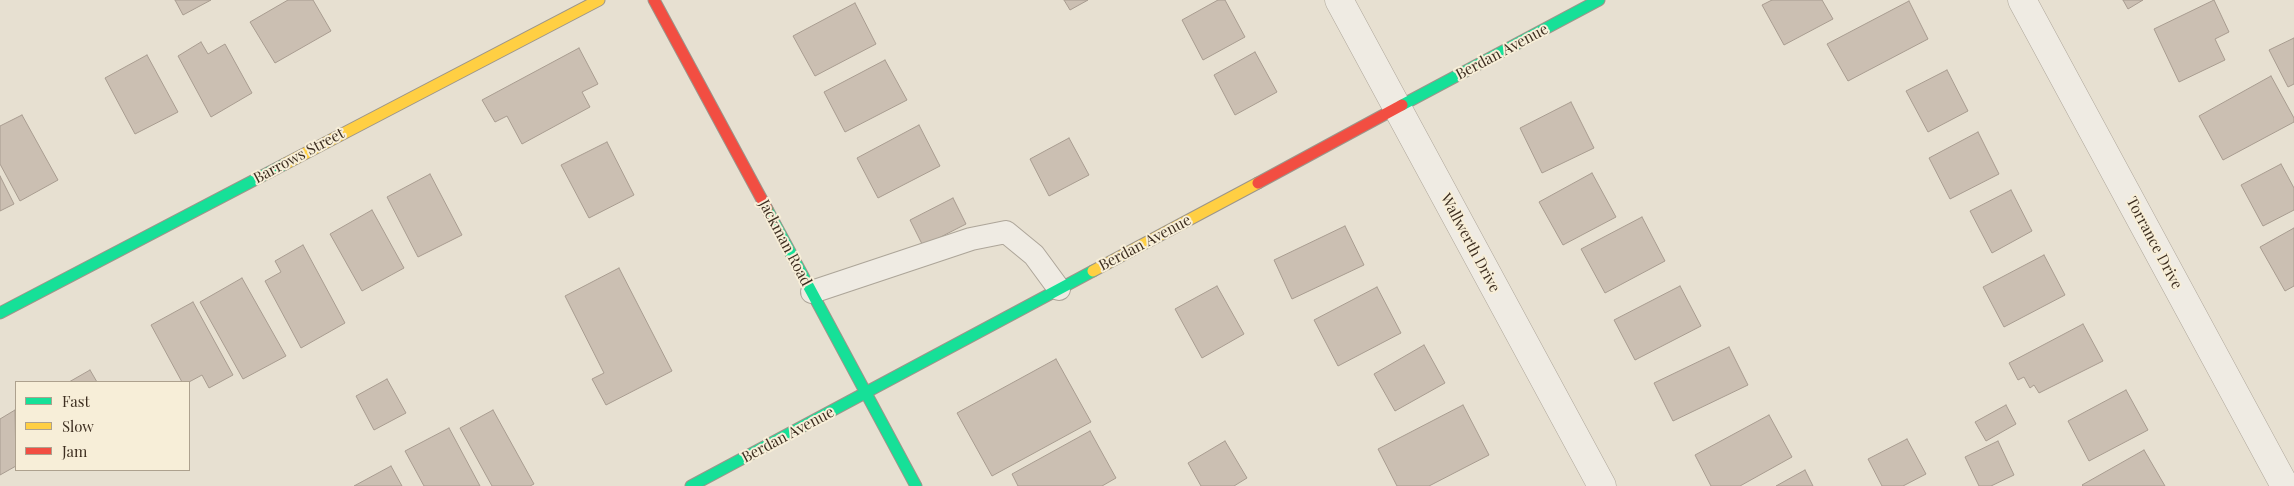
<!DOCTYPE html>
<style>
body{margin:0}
#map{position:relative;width:2294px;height:486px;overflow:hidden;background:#e7e0d1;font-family:"Playfair Display",serif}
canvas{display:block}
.legend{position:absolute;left:15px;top:381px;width:175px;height:90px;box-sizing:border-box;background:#f7eed8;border:1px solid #ada18e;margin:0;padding:6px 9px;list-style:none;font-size:15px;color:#3d2e20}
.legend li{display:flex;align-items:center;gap:10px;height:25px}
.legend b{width:25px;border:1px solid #ada18e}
</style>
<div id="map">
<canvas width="2294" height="486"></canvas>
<ul class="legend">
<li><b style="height:6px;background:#16e098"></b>Fast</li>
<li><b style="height:6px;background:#ffcf43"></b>Slow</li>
<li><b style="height:6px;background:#f24e42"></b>Jam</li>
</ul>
</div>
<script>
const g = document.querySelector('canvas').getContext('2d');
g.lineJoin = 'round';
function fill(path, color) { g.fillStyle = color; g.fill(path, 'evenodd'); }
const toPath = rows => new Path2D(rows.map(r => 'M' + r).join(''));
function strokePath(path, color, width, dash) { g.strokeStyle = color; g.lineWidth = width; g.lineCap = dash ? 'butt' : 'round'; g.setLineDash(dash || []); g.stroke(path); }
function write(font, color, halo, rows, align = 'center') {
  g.font = font + ' "Playfair Display",serif'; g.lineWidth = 4; g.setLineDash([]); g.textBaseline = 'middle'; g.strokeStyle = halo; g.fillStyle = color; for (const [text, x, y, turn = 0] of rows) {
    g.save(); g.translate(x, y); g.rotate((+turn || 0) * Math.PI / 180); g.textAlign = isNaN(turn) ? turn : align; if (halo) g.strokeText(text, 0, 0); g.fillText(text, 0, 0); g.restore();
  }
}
const building = toPath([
 [175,0,211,0,183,15,175,0],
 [288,0,313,0,331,31,275,63,250,22,288,0],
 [1064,0,1088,0,1070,10,1064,0],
 [1218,0,1225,0,1245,37,1203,60,1182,20,1218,0],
 [1772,0,1822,0,1833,19,1784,45,1762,5,1772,0],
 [2123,0,2143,0,2128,9,2123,0],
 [2214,0,2229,32,2215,39,2225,60,2179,82,2154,29,2214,0],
 [1909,1,1928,39,1848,81,1827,44,1909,1],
 [855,3,876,44,815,76,793,36,855,3],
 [2294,38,2294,84,2288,87,2269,50,2294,38],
 [201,42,208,54,225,44,252,93,211,117,178,56,201,42],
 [579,48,598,84,582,92,590,107,522,144,507,116,495,122,482,100,579,48],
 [1255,52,1277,92,1235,115,1214,75,1255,52],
 [147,55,178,112,135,134,105,78,147,55],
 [885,60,907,100,845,132,824,92,885,60],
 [1947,70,1968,111,1928,132,1906,91,1947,70],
 [2271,76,2294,118,2294,122,2223,160,2199,116,2271,76],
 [1571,102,1594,148,1542,173,1520,128,1571,102],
 [22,115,58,180,20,201,0,164,0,126,22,115],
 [919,125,940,166,878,198,857,158,919,125],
 [1978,132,1999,174,1950,199,1929,158,1978,132],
 [1069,138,1089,175,1049,196,1030,159,1069,138],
 [607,142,634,195,589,218,561,165,607,142],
 [2281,164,2294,188,2294,210,2263,226,2241,185,2281,164],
 [1592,173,1616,217,1563,245,1539,202,1592,173],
 [430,174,462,235,418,257,387,197,430,174],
 [0,176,14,204,0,211,0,176],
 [2011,190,2032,231,1992,253,1970,211,2011,190],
 [953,198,966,224,923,246,910,220,953,198],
 [372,210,404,268,362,291,330,234,372,210],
 [1642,217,1665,261,1605,293,1581,249,1642,217],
 [1345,226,1364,265,1292,299,1274,260,1345,226],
 [2294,228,2294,286,2285,291,2260,247,2294,228],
 [303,245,345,323,301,348,265,281,281,272,275,261,303,245],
 [2044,255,2065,295,2004,327,1983,287,2044,255],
 [619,268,672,371,606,405,592,379,604,373,565,296,619,268],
 [242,278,286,356,243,379,200,302,242,278],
 [1217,286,1244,334,1202,358,1175,309,1217,286],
 [1680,286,1701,326,1635,360,1614,320,1680,286],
 [1377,287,1401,333,1338,366,1314,320,1377,287],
 [193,302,233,375,209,388,202,375,189,382,182,382,151,325,193,302],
 [2083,324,2103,361,2039,393,2034,385,2030,388,2024,377,2018,380,2009,363,2083,324],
 [1424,345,1445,383,1395,411,1374,374,1424,345],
 [1729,347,1748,385,1673,421,1654,383,1729,347],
 [1056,359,1091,422,992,476,957,413,1056,359],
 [90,370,97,382,69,382,90,370],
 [387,379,406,413,374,430,356,396,387,379],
 [2126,390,2148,430,2089,461,2068,421,2126,390],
 [1463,405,1489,455,1429,486,1397,486,1378,449,1463,405],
 [2006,405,2016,424,1986,441,1975,422,2006,405],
 [15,410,16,466,0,475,0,419,15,410],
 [493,410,534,484,530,486,492,486,460,428,493,410],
 [1769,415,1792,457,1740,486,1711,486,1695,455,1769,415],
 [449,428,480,486,424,486,405,451,449,428],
 [1090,431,1116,478,1102,486,1018,486,1012,474,1090,431],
 [1907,439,1926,474,1903,486,1882,486,1868,459,1907,439],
 [1225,441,1247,478,1234,486,1201,486,1188,463,1225,441],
 [1998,441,2014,475,1991,486,1979,486,1965,457,1998,441],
 [2144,450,2165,486,2083,486,2082,485,2144,450],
 [391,466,402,486,354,486,391,466],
 [1805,470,1813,486,1776,486,1805,470]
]);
const lane = toPath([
 [812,292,971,239,1006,232,1034,255,1059,289]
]);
const street = toPath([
 [1339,0,1602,486],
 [2022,0,2285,486]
]);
const fast = toPath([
 [1402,105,1599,0],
 [767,209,916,486],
 [0,313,285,164],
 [691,486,1093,271]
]);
const slow = toPath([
 [285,164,599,0],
 [1093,271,1258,183]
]);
const jam = toPath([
 [654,0,767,209],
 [1258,183,1402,105]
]);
const streetNames = [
 ["Berdan Avenue",1502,52,-28],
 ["Barrows Street",299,156,-28],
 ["Jackman Road",785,243,62],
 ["Berdan Avenue",1145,243,-28],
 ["Wallwerth Drive",1470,243,62],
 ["Torrance Drive",2154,243,62],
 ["Berdan Avenue",788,435,-28]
];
fill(building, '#cbbfb2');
strokePath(building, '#a89c90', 1);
strokePath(lane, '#ada599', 24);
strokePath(street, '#ada599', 29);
strokePath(fast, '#9c958a', 13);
strokePath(slow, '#9c958a', 13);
strokePath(jam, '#9c958a', 13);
strokePath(lane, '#efebe3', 22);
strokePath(street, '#efebe3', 28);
strokePath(fast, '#16e098', 11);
strokePath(slow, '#ffcf43', 11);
strokePath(jam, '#f24e42', 11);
write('15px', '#3d2e20', '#f7eed8', streetNames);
</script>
